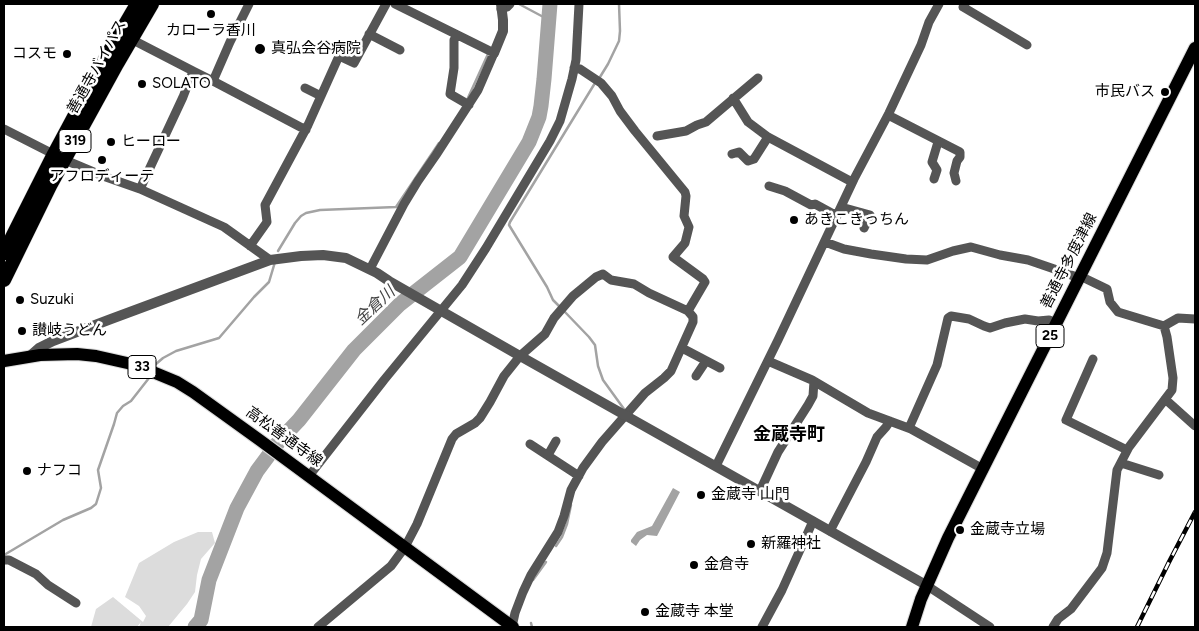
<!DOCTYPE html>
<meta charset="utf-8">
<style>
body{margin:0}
#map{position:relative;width:1199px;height:631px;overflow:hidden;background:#fff;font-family:Figtree,sans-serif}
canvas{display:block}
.frame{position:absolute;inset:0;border:5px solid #000;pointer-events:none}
</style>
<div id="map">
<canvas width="1199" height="631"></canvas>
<div class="frame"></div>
</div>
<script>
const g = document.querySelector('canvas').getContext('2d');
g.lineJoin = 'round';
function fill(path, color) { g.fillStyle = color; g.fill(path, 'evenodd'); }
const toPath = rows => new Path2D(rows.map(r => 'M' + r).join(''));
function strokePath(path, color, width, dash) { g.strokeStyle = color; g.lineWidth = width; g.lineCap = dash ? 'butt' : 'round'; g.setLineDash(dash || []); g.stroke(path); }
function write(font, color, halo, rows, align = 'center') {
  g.font = font + ' Figtree,"Noto Sans JP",sans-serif'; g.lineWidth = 5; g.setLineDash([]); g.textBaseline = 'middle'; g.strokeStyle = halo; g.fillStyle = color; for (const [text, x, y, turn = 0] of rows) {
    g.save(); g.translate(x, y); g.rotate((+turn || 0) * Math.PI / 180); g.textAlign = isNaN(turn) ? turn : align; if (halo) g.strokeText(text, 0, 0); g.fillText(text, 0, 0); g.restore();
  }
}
const green = toPath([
 [198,532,212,532,215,543,201,559,197,575,195,592,187,604,168,627,139,627,141,622,137,627,91,627,96,609,113,597,143,622,146,616,139,606,125,597,139,563,174,542]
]);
const water = toPath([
 [673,488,680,492,657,536,647,535,640,540,636,546,631,542,631,540,637,532,652,526]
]);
const stream = toPath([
 [519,4,549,20],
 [600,77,608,64,619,41,620,31,619,4],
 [467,100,488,54],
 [278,251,295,223,301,216,306,213,320,210,396,207,439,143],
 [559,306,553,300,547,287,509,225,510,222,595,83],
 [564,311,589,337,595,345,598,366,603,380,624,409],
 [156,364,163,358,176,351,219,338,254,297,269,282,275,262],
 [556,546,562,537,567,524,571,505],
 [4,555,63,520,91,508,96,504,101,488,98,470,114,424,117,413,123,406,131,401,149,378],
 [533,580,546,562],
 [531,623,532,627]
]);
const river = toPath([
 [195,627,201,620,209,580,237,508,257,471,280,440,299,420,354,350,400,304,460,257,529,142,539,117,541,106,544,79,550,4]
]);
const minor = toPath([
 [965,4,963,7,1027,45],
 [501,9,507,7,510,4],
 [369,34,400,50],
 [457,35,454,40,454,68,450,94,469,105],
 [131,39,193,71],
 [213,81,306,130],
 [305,88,321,96],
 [733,98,748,122,768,137,852,182],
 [888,115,960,152,960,157,957,161,954,173,956,181],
 [4,129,65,160,103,176,140,189,224,227,270,260],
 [657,136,686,131,697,125,706,122,758,78],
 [732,154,739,152,748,161,754,159,768,137],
 [934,179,937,170,932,162,938,142],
 [769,186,785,191,811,205,815,204,837,216],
 [140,189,183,97,193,71,213,81,230,42,249,4],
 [841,207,870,215,864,228],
 [825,242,844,249,871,254,906,259,927,260,953,251,971,247,1000,255,1028,260,1063,272,1079,278],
 [250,246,267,222,265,205,308,125,339,56,354,63,386,4],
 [370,269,404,204,418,181,436,155,478,90,494,53,395,4],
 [1164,326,1178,318,1195,319],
 [682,348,720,368],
 [1093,359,1066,420,1127,450],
 [768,361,812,380,868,413,911,429,983,469],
 [696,376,706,361],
 [1165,399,1195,426],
 [909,428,937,365,948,318,951,316,969,319,984,326,990,328,1005,323,1025,319,1038,321,1049,320,1056,323],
 [530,444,579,476],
 [548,455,556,441],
 [1121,463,1159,475],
 [716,466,778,340,854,179,889,113,921,45,929,22,939,4],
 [309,476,384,380,462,285,486,248,550,141,560,121,572,79,576,60,579,4],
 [760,491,778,452,808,405,813,396,814,381],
 [830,531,866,462,877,437,886,427,890,421],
 [4,560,9,560,36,574,48,585,76,603],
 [926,585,990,627],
 [318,627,391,566,405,547,417,524,452,439,456,434,475,423,480,418,490,402,504,376,520,356,545,334,554,318,573,296,596,277,603,274,611,280,634,284,649,293,688,311],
 [512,627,515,613,523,592,531,575,558,532,564,516,571,490,583,468,602,442,645,393,664,378,671,371,693,322,693,317,688,311,705,282,703,279,673,257,685,243,689,227,684,216,686,196,685,192,635,131,620,111,612,96,601,83,580,69,574,68],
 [762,627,782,590,813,521],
 [1053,627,1058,619,1071,609,1102,568,1107,553,1117,470,1129,447,1172,390,1173,378,1167,337,1164,326,1118,312,1110,302,1107,289,1080,276]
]);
const tertiary = toPath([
 [494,53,503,31,503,20,501,4],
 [30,356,39,348,53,341,111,319,270,260,301,256,323,255,346,258,377,273,389,281,520,356,926,585]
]);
const primary = toPath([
 [4,361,40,355,77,354,96,356,136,365,177,382,193,392,261,441,513,627],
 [912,627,921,599,948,538,1195,48]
]);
const trunk = toPath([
 [4,253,54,154,106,57,137,4],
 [4,280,50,186,117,64,152,4]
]);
const rail = toPath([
 [1137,627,1169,562,1195,512]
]);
const markers = [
 [211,14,5,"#000"],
 [260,49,6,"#000"],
 [67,54,5,"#000"],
 [142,84,5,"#000"],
 [1165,92,5,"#000"],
 [111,142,5,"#000"],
 [102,160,5,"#000"],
 [794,220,5,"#000"],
 [20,300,5,"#000"],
 [22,331,5,"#000"],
 [27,471,5,"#000"],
 [701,495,5,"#000"],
 [960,530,5,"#000"],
 [751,544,5,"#000"],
 [694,565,5,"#000"],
 [645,612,5,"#000"]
];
const shields = [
 [75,141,32],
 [1050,336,28],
 [142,367,28]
];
const shieldNames = [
 ["319",75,141],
 ["25",1050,336],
 ["33",142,367]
];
const poiNames = [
 ["カローラ香川",211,31,"center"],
 ["真弘会谷病院",271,49],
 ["コスモ",57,54,"right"],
 ["SOLATO",152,84],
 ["市民バス",1155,92,"right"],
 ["ヒーロー",121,142],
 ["アフロディーテ",102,177,"center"],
 ["あきこきっちん",804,220],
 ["Suzuki",30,300],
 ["讃岐うどん",32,331],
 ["ナフコ",37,471],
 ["金蔵寺 山門",711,495],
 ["金蔵寺立場",970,530],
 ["新羅神社",761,544],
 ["金倉寺",704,565],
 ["金蔵寺 本堂",655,612]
];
const streetNames = [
 ["善通寺バイパス",97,67,-61],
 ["善通寺多度津線",1069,261,-63],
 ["高松善通寺線",284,437,36]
];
const waterNames = [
 ["金倉川",375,306,-43]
];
const quarterNames = [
 ["金蔵寺町",789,435]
];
fill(green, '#dcdcdc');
fill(water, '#a3a3a3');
strokePath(stream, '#a3a3a3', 2.5);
strokePath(river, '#a3a3a3', 15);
strokePath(primary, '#dbdbdb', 14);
strokePath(trunk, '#dbdbdb', 15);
strokePath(minor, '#555', 9);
strokePath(tertiary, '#555', 10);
strokePath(primary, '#000', 12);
strokePath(trunk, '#000', 14);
strokePath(rail, '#000', 4.5);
strokePath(rail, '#fff', 2.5, [8]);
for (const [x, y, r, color] of markers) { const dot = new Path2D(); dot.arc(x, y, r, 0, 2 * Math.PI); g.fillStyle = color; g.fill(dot); strokePath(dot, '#fff', 2); }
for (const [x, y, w] of shields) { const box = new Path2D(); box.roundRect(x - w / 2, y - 11.5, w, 23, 4); g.fillStyle = '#fff'; g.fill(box); strokePath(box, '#000', 1); }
write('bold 14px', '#000', null, shieldNames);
write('15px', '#000', '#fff', poiNames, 'left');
write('15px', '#000', '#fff', streetNames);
write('italic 16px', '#444', '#fff', waterNames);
write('bold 18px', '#000', '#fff', quarterNames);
</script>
